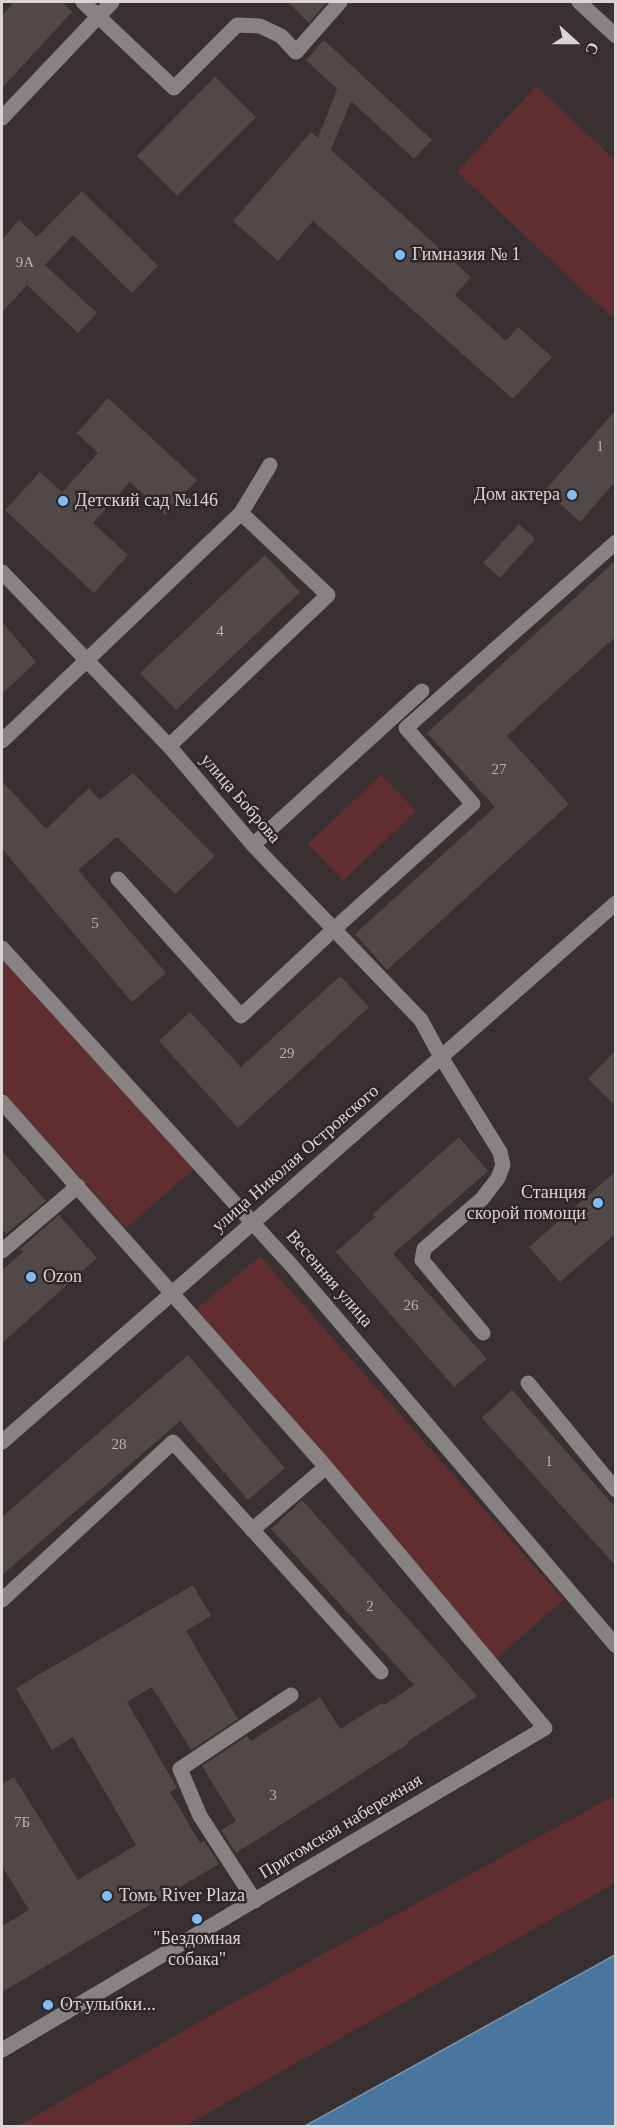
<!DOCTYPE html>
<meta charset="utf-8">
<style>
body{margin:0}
#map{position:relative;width:617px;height:2128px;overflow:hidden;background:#393131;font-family:"Times New Roman",serif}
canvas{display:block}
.frame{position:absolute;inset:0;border:3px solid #dad4d4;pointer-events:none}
.north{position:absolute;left:545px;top:12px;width:60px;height:60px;-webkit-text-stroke:4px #2f2727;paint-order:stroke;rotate:111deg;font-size:16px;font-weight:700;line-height:24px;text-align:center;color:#dad4d4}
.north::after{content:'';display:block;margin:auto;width:21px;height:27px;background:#dad4d4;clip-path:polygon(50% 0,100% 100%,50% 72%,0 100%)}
</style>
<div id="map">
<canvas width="617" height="2128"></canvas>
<div class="frame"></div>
<div class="north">С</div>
</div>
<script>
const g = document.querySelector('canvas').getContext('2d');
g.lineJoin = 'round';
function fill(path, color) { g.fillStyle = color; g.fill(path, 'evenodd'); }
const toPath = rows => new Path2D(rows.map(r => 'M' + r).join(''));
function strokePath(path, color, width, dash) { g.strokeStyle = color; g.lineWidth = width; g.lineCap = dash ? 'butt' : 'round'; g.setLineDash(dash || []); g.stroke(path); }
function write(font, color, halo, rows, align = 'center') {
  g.font = font + ' "Times New Roman",serif'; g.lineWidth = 5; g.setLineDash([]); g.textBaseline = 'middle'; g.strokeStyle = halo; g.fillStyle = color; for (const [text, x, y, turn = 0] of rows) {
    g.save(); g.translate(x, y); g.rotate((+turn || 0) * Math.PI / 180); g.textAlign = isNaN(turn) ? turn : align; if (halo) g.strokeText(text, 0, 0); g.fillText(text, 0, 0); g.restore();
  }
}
const green = toPath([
 [536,86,615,160,615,320,457,172],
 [381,775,416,811,343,881,308,844],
 [2,958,194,1169,126,1228,2,1091],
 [260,1256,564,1600,494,1660,186,1318],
 [614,1796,616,1799,615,1883,185,2126,18,2126,213,2014]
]);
const water = toPath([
 [615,1955,615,2126,305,2126,615,1955]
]);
const building = toPath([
 [14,2,62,2,72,12,2,88,2,15],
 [288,2,327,2,309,23],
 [324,40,432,140,414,159,351,101,331,150,471,277,455,295,506,341,518,327,552,357,513,399,313,221,278,261,233,221,311,132,318,138,337,89,306,60],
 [215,77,256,117,177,196,137,156],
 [82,191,158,266,132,293,73,235,45,265,97,313,78,333,27,285,2,312,2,239,19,220,37,237],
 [108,398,197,480,165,515,130,482,93,523,128,555,94,593,5,510,40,472,62,492,98,453,77,433],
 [615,411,615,482,580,522,545,490],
 [519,524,535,539,500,578,483,563],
 [265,555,300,592,176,710,140,673],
 [615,561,615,637,507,736,569,804,387,970,355,934,495,807,427,733],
 [2,622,36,662,2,694],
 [133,773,215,856,175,894,117,837,78,870,166,973,132,1002,2,849,2,781,46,829,89,788,100,800],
 [340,976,369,1007,238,1128,159,1041,190,1012,241,1067],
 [615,1051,615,1106,588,1079],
 [459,1137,488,1171,393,1254,487,1359,454,1387,336,1252,375,1217,373,1214],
 [2,1151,46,1201,6,1234,2,1229],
 [615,1172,615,1234,560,1282,529,1247],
 [59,1215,97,1258,2,1343,2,1270,23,1252,20,1249],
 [188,1355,285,1468,248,1500,180,1421,2,1575,2,1517],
 [512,1390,615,1507,615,1565,482,1418],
 [302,1500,477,1696,407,1742,408,1744,236,1853,221,1830,236,1821,202,1766,247,1736,251,1741,320,1697,340,1729,382,1703,384,1705,414,1685,271,1529],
 [193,1585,211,1616,186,1631,238,1719,191,1750,152,1687,127,1702,177,1788,170,1792,200,1843,204,1841,219,1864,2,1992,2,1926,29,1910,2,1866,2,1784,14,1777,78,1880,136,1845,73,1737,52,1750,16,1688]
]);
const minor = toPath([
 [83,2,174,88,237,25,260,26,281,36,296,52,340,2],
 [579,2,616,36],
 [2,118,112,2],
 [2,572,169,746,253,845,421,1020,441,1057,500,1152,503,1165,498,1178,482,1199,424,1249,422,1260,483,1333],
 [2,741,241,513,270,465],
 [169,746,328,595,241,513],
 [253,845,422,691],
 [118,879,241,1016,333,930,473,804,406,728,616,542],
 [2,948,292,1266,616,1646],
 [2,1102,326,1467,545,1728,2,2050],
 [2,1251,78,1186],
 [528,1383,616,1490],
 [2,1442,289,1191,616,903],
 [252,1530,326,1467],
 [2,1600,173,1442,381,1672],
 [255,1901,200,1816,180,1769,291,1695]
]);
const markers = [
 [400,255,6,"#7cbef9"],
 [572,495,6,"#7cbef9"],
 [63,501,6,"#7cbef9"],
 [598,1203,6,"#7cbef9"],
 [31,1277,6,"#7cbef9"],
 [107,1896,6,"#7cbef9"],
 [197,1919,6,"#7cbef9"],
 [48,2005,6,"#7cbef9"]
];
const numberNames = [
 ["9А",25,263],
 ["1",600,447],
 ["4",220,632],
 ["27",499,770],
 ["5",95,924],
 ["29",287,1054],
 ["26",411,1306],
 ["28",119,1445],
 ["1",549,1462],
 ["2",370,1607],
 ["3",273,1796],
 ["7Б",22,1823]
];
const poiNames = [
 ["Гимназия № 1",412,255],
 ["Дом актера",560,495,"right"],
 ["Детский сад №146",75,501],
 ["Станция",586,1193,"right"],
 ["скорой помощи",586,1214,"right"],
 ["Ozon",43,1277],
 ["Томь River Plaza",119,1896],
 ["\"Бездомная",197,1939,"center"],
 ["собака\"",197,1960,"center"],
 ["От улыбки...",60,2005]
];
const streetNames = [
 ["улица Боброва",240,799,49],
 ["улица Николая Островского",296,1159,-41],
 ["Весенняя улица",329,1279,49],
 ["Притомская набережная",341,1827,-31]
];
fill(green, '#602e30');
fill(water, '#48769e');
strokePath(water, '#7492ae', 1.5);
fill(building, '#514848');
strokePath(minor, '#878383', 15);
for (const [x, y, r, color] of markers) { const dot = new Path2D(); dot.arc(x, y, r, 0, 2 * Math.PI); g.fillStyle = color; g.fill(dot); strokePath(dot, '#2f2727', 2); }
write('15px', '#b8b1b1', null, numberNames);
write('18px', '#dad4d4', '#2f2727', poiNames, 'left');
write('18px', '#dad4d4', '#2f2727', streetNames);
</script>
